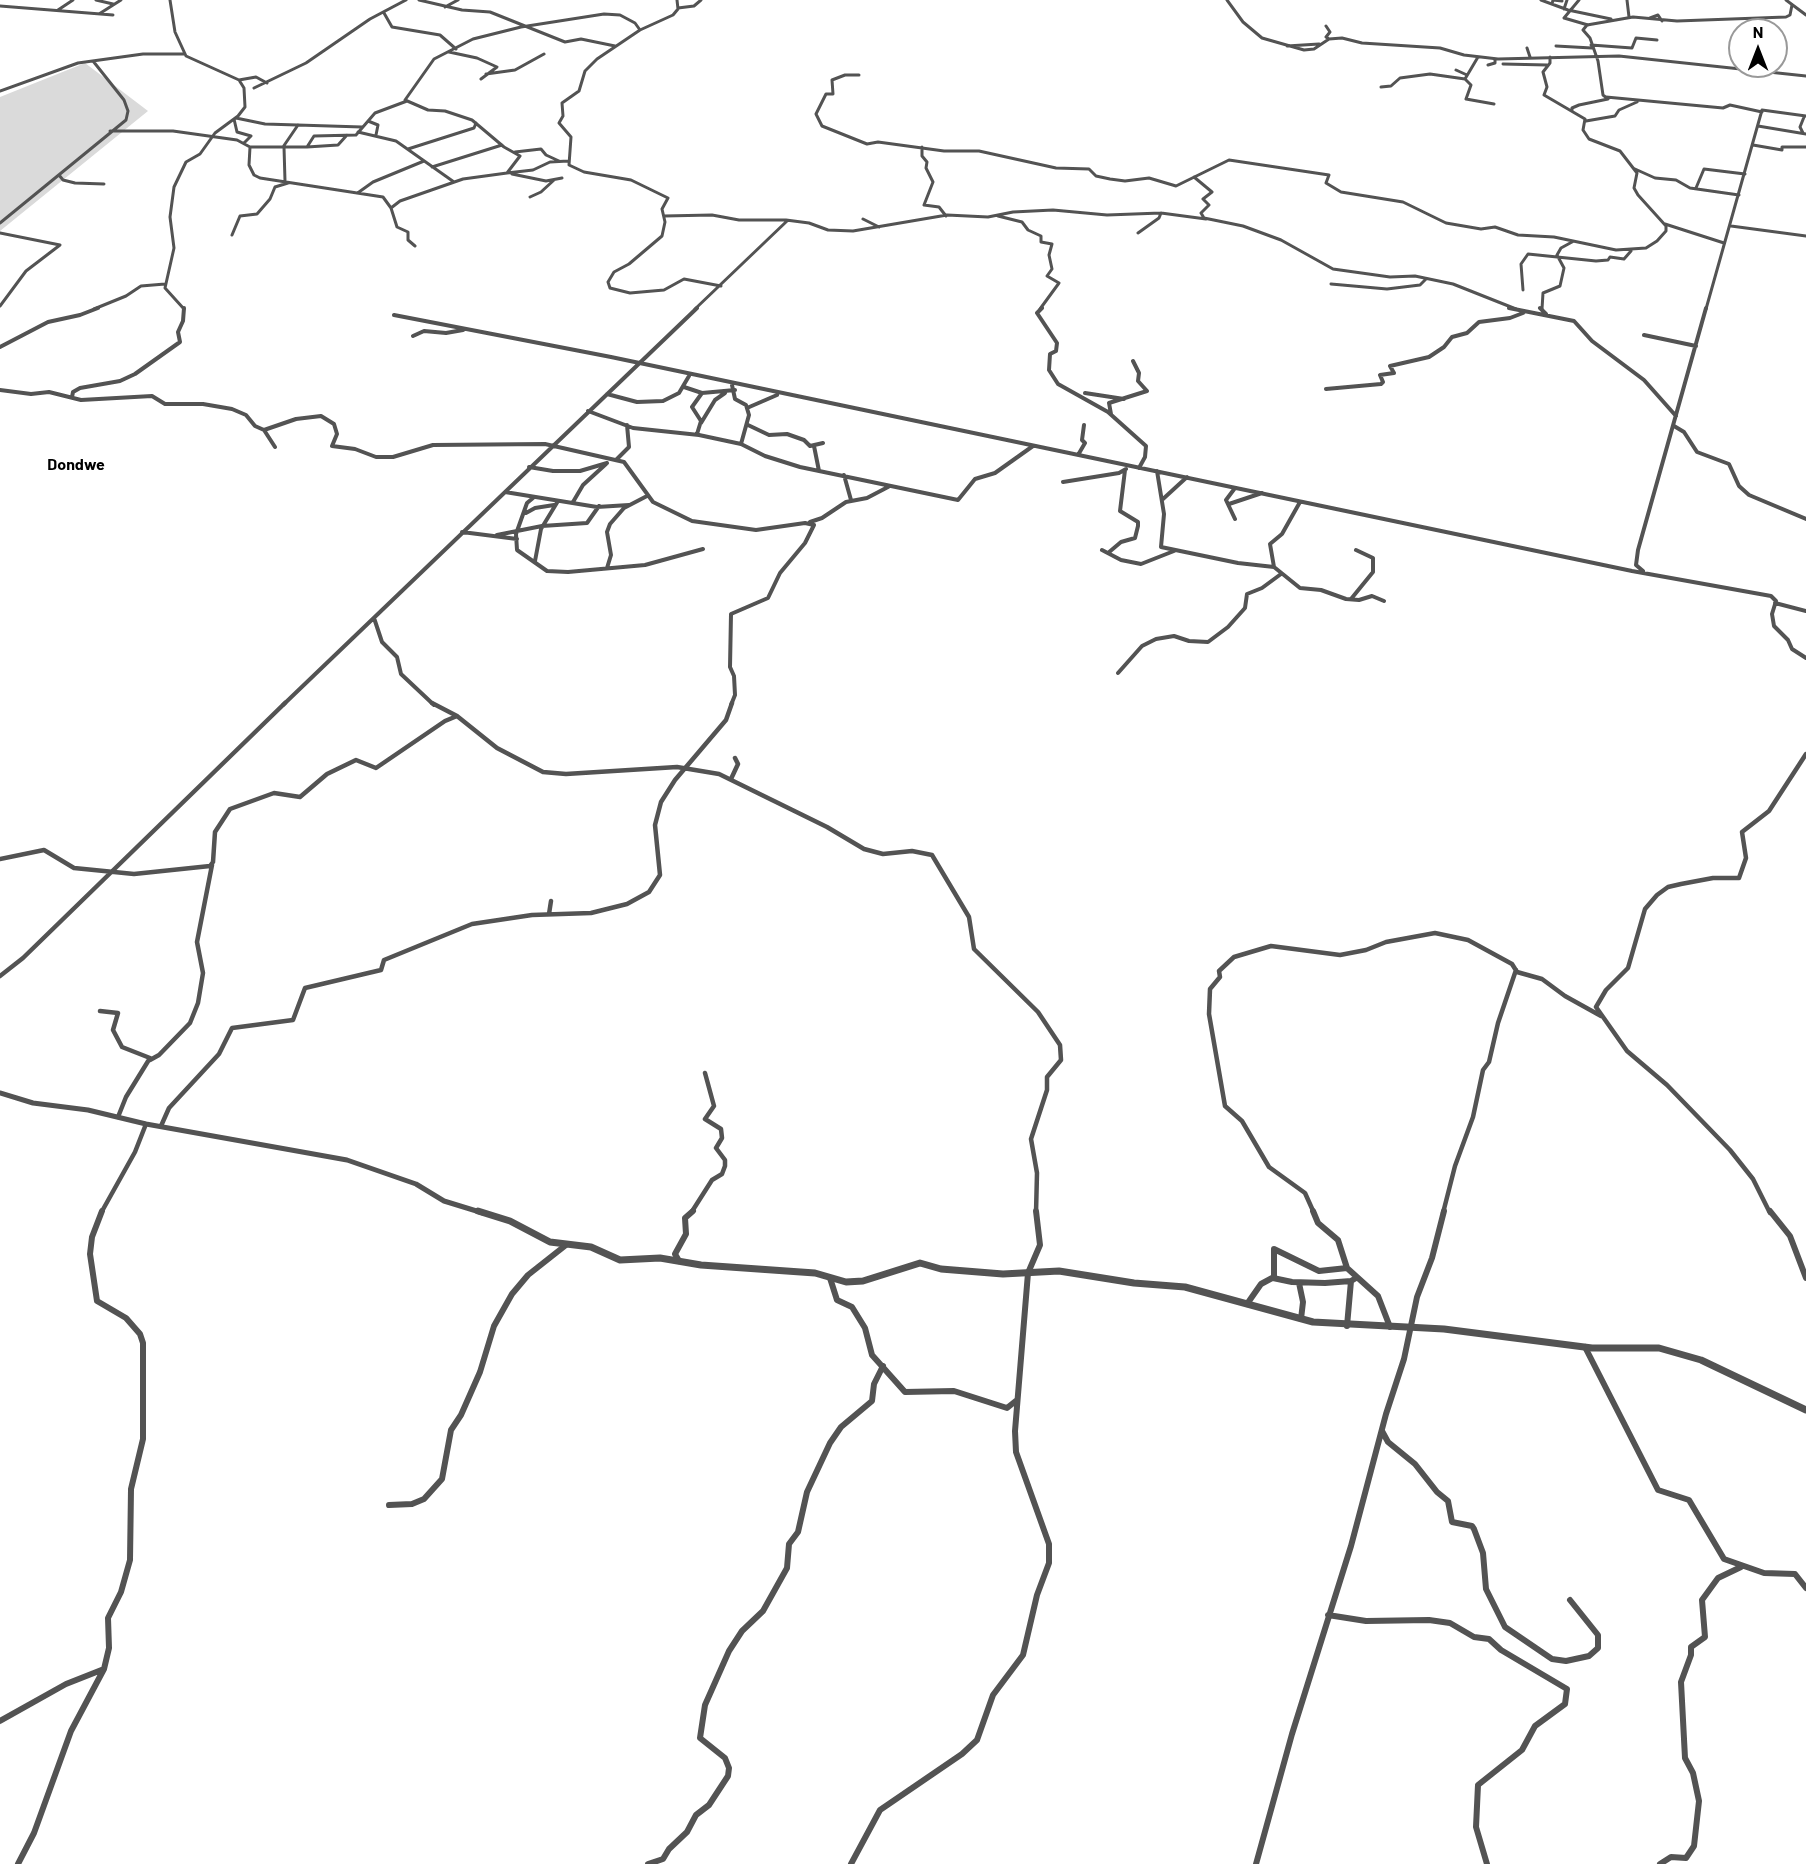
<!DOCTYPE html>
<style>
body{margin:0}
#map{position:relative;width:1806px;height:1864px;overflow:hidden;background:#fff;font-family:Barlow,sans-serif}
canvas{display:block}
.north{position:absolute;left:1728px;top:18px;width:60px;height:60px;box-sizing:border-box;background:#fff;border:2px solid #999;border-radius:50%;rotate:0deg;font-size:16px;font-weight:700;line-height:24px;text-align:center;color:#000}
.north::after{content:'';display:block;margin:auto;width:21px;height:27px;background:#000;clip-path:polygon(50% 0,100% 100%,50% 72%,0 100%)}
</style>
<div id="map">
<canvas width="1806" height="1864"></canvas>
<div class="north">N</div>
</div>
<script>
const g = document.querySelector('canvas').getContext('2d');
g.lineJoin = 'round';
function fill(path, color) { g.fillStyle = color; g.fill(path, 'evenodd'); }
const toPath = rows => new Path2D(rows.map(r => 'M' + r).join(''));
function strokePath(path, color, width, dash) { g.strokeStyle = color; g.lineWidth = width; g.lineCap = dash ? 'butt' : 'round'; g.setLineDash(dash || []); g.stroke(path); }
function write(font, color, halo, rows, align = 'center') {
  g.font = font + ' Barlow,sans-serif'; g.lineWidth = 6; g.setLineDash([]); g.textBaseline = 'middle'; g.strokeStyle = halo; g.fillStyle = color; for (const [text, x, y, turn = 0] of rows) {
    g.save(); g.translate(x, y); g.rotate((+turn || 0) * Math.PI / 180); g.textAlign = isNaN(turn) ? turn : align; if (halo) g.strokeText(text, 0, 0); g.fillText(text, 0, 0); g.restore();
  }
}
const green = toPath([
 [85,63,148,111,0,231,0,97]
]);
const minorFar3 = toPath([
 [96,0,113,4],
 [170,0,175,32,186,56,239,80,244,88,245,107,238,116,215,133,200,154,186,162,174,187,170,217,174,248,165,288,184,309],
 [419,0,462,10,490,12,565,42,581,39,615,46],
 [677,0,678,9,673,15,640,30,597,59,585,71,579,91,562,103,563,116,559,123,571,137,569,165,584,172,631,180,668,198,662,209,665,222,662,236,629,264,614,272,608,282,610,288,630,293,664,290,684,279,721,286],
 [1227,0,1243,22,1262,38,1304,50,1314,49,1329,39,1342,38,1362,43,1440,48,1464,55,1498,59,1619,56,1806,76],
 [1541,0,1568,10,1611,19],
 [1579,0,1564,18,1588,25],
 [1627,0,1629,17],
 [1552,4,1553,0,1562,1],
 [0,6,113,15],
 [445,7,458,0],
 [678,8,694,6,701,0],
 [1564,9,1567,0],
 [58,10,73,0],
 [384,13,392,27,440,35,456,49],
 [99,14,121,0],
 [1650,18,1658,15,1662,21],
 [1326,26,1330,32,1326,37,1329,39],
 [1591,45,1632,48,1636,38,1657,40],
 [1287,46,1319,44],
 [1556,46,1592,48],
 [1527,48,1530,57],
 [449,52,477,58,497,67,481,79],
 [1478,57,1465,79,1471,85,1466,99,1494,104],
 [1503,64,1547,65],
 [1488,65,1495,63,1495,59],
 [1456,70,1467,75],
 [486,74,515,70,544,54],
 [859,75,845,75,832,80,833,94,826,94,816,114,822,126,867,144,878,142,944,151,979,151,1056,168,1089,169,1096,176,1110,179,1125,181,1149,178,1176,186,1229,160,1329,175,1326,183,1341,192,1403,202,1446,223,1481,229,1495,227,1518,235,1554,237,1616,250,1646,248,1657,241,1666,231,1666,226,1638,195,1634,188,1637,173,1620,151,1589,139,1583,130,1585,119,1544,95,1547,87,1543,72,1550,63,1550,57],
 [239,80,256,77,267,83],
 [1381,87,1391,86,1400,78,1430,74,1465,79],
 [254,88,306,63,370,19,406,0],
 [0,91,78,63,143,54,185,54],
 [1606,97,1723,108,1730,105,1762,112],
 [1572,111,1572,108,1579,105,1608,99,1603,95,1598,61,1590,38,1583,30,1587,25,1633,17,1677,21,1786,17,1790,15,1792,5],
 [236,118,265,124,362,127],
 [234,119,237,132,251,136,244,143],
 [368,121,378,125,376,135],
 [1586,121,1615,116,1619,110,1637,102],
 [1758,126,1806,134],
 [110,131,173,131,237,140,250,147,249,165,254,175,260,178,383,197,391,208,397,227,408,232,408,240,415,246],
 [358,132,396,141,454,182],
 [1803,133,1800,127,1804,117],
 [1753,145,1782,150,1782,147,1806,147],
 [250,147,307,147,314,136,356,135,375,113,407,101],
 [283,147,298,125],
 [284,147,285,181],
 [307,147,338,145,347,135],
 [922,147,922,156,927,162,926,168,933,182,924,205,939,207,946,216],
 [408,149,474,128,476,123],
 [515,152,541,149,546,155,559,161],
 [432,167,502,145],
 [1635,169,1655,178,1676,180,1690,188,1739,195],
 [507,173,533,170,550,162,568,161],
 [512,174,546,181,562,178],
 [59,175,63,180,75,183,104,184],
 [1194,177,1212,192,1203,199,1209,205,1201,213,1204,218,1243,226,1281,240,1333,269,1390,277,1415,276,1453,284,1516,309],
 [1696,188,1704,169,1745,174],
 [359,192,373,182,424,161],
 [530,197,541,192,554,180],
 [391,208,400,201,463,179,507,173,520,156,504,147,472,120,445,111,428,110,405,100,434,59,473,39,521,27,604,14,620,15,635,23,640,30],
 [664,216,712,215,739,220,786,220,809,223,828,230,853,231,947,215,988,217,1013,212,1053,210,1107,215,1161,213,1206,219],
 [998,216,1022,222,1028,230,1041,236,1041,242,1052,244,1049,255,1052,269,1047,276,1059,283,1040,309],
 [863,219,879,227],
 [0,223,126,120,128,111,124,100,93,61],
 [1665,224,1724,243],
 [1731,226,1806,236],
 [0,233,60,245,26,271,0,306],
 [1138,233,1159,218,1161,213],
 [232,235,240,216,257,214,270,199,275,187,288,183],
 [1331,284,1387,289,1420,285,1426,279],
 [1523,290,1521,264,1528,254,1596,261,1608,260,1610,257,1624,259,1631,251],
 [94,309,126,296,141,286,165,284],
 [695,309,787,221],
 [1542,309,1543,293,1560,286,1564,268,1557,255,1561,248,1572,242],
 [1706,309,1762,110,1806,116]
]);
const minorFar2 = toPath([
 [1042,308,1037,313,1057,343,1056,351,1050,354,1049,370,1058,384,1108,412,1146,446,1145,457,1139,468],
 [1509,308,1574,321,1592,341,1644,380,1676,416],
 [1540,308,1546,314],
 [394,315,611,357,1632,571,1771,596,1776,601,1772,614,1774,626,1788,640,1792,649,1806,658],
 [1644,335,1696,346],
 [413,336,424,331,446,333,463,330],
 [0,347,48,322,80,315,98,308],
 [732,385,735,399,746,405,749,415,741,444],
 [684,387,702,393,692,407,701,421,697,434],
 [1326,389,1381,384,1383,382,1380,375,1394,373,1390,366,1429,357,1444,347,1452,337,1467,333,1479,322,1510,318,1523,313],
 [0,390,31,394,49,392,81,400,152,396,165,404,203,404,232,409,246,415,255,426,264,430,296,419,321,416,334,424,337,434,332,446,355,449,376,457,393,457,433,445,545,444,624,462,653,502,692,521,756,530,805,523,814,525,805,543,780,573,768,598,731,614,730,667,734,676,735,695,731,705],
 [702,393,735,390],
 [1085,393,1124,399],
 [607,394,637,402,663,401,679,393,689,376],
 [72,397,73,392,80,388,120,381,135,374,180,342,178,332,183,321,184,308],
 [747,408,777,395],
 [588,411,633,428,699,435,741,444,765,456,800,467,958,500,975,479,995,473,1033,446],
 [1111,414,1109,403,1147,391,1138,381,1139,373,1133,361],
 [701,423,715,400,725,393],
 [748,425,769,435,787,434,804,440,810,446,823,443],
 [1674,426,1684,432,1697,452,1729,464,1739,486,1749,495,1806,519],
 [264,430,275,447],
 [814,446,819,471],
 [1078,455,1085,443,1082,440,1084,425],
 [616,460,629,447,627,425],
 [529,467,553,471,580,471,607,463],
 [1157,471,1164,514,1161,547,1238,563,1274,567],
 [844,475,851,500],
 [1063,482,1119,473,1126,469],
 [1235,488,1226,500,1235,519],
 [505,492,597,507,629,505],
 [533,498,527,503,516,534,517,550,547,571,568,572,645,565,703,549],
 [1163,499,1187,477],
 [573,502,583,485,606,464],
 [1300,502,1282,534,1270,544,1274,567,1300,588,1321,590,1346,599,1359,600,1372,596,1384,601],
 [1229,504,1262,493],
 [526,513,535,508,554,505],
 [810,522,822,518,846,502,867,498,888,487],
 [462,532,517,539],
 [497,535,542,526,587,523,599,506],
 [1102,550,1121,560,1141,564,1174,551],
 [1108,553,1121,542,1135,538,1138,526,1138,522,1120,511,1125,470],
 [535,561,541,529,558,501],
 [607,568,611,555,607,532,610,524,624,508,647,496],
 [1643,571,1636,565,1638,550,1706,308],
 [1351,599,1373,572,1373,558,1356,550],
 [1775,603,1806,611],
 [374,618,382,642,397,657,401,674,434,705],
 [1118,673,1142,646,1156,639,1174,636,1189,641,1208,642,1228,627,1245,608,1247,594,1262,588,1281,574],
 [283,705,697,308]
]);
const minorFar1 = toPath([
 [432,703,457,716,497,748,543,772,566,774,677,767,719,774,827,827,864,849,883,854,912,851,932,855,969,917,974,949,1038,1012,1060,1045,1061,1060,1047,1077,1047,1090,1031,1139,1037,1173,1036,1213],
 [731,779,738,764,735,758],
 [0,859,44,850,74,868,134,874,210,866,213,862,215,832,230,809,274,793,300,797,327,774,356,760,376,768,445,721,457,716],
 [549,914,551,901],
 [0,976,23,958,285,703],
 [100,1011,118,1013,113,1030,122,1047,150,1058,126,1097,118,1117],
 [150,1060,159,1055,190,1023,198,1003,203,973,197,942,212,865],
 [161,1126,169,1108,219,1054,232,1028,293,1020,305,988,381,970,384,960,472,924,532,915,591,913,627,904,649,892,660,875,655,825,661,802,675,780,726,720,732,703],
 [101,1213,135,1152,146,1124],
 [691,1213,712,1180,722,1174,725,1166,725,1160,716,1148,722,1138,721,1129,705,1119,714,1106,705,1073],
 [1314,1213,1305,1193,1269,1167,1242,1121,1225,1106,1209,1014,1210,989,1220,977,1219,971,1234,957,1271,946,1340,955,1366,950,1386,942,1435,933,1468,940,1512,964,1517,972,1542,979,1565,996,1601,1016],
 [1443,1213,1455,1166,1473,1117,1483,1070,1489,1062,1498,1023,1516,970],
 [1770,1213,1753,1179,1730,1150,1667,1085,1627,1051,1596,1007,1606,990,1628,968,1645,909,1657,895,1668,887,1681,884,1713,878,1739,878,1746,858,1742,832,1769,811,1806,754]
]);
const minor = toPath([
 [1313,1211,1318,1223,1338,1240,1347,1268,1378,1296,1390,1327],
 [1770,1211,1790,1236,1806,1278],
 [679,1261,675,1254,686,1234,685,1218,693,1211],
 [830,1278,837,1300,852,1307,865,1328,872,1355,905,1392,954,1391,1007,1408,1017,1400],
 [1273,1278,1292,1282,1325,1283,1351,1281,1356,1278],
 [1299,1283,1303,1302,1301,1319],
 [1247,1304,1261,1284,1274,1277,1274,1249,1319,1271,1347,1268],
 [1347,1326,1351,1281],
 [1585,1347,1658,1490,1689,1500,1724,1559,1764,1573,1795,1574,1806,1588],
 [1382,1431,1388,1442,1415,1464,1437,1492,1448,1501,1452,1522,1472,1526,1474,1529,1483,1553,1486,1589,1505,1627,1552,1659,1566,1661,1589,1656,1598,1648,1598,1635,1570,1600],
 [389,1505,412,1504,424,1499,442,1479,451,1430,461,1415,480,1372,494,1326,512,1294,528,1275,566,1245],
 [1328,1615,1366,1621,1429,1620,1450,1623,1474,1637,1489,1639,1501,1650,1567,1689,1565,1704,1535,1726,1522,1750,1478,1785,1476,1827,1487,1864],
 [0,1721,66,1684,104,1669],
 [18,1864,34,1833,71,1731,104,1669,109,1648,108,1618,121,1592,130,1560,131,1489,143,1439,143,1343,140,1334,126,1318,97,1301,90,1254,92,1237,102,1211],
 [648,1864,663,1859,669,1849,687,1832,696,1815,709,1805,728,1776,729,1768,725,1758,700,1738,705,1705,729,1651,742,1631,763,1611,787,1568,789,1544,798,1532,807,1492,830,1443,841,1427,872,1401,874,1384,883,1366],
 [851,1864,880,1810,962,1754,977,1740,993,1695,1023,1655,1037,1595,1049,1563,1049,1544,1016,1452,1015,1431,1028,1273,1040,1245,1036,1211],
 [1256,1864,1292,1734,1351,1546,1386,1414,1404,1359,1417,1297,1432,1258,1444,1211],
 [1660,1864,1671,1857,1686,1858,1694,1846,1699,1801,1693,1773,1685,1758,1681,1682,1691,1655,1691,1647,1705,1637,1702,1600,1718,1578,1741,1567]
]);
const tertiaryFar2 = toPath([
 [1786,0,1806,15]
]);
const tertiaryFar1 = toPath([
 [0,1093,33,1103,88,1110,146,1124,347,1160,416,1184,444,1201,483,1213]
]);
const tertiary = toPath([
 [478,1211,510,1221,550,1242,591,1247,620,1260,660,1258,701,1265,815,1273,846,1282,863,1281,920,1263,941,1269,1003,1274,1059,1271,1134,1283,1185,1287,1313,1322,1444,1329,1592,1348,1659,1348,1701,1360,1806,1410]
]);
const farQuarternames = [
 ["Dondwe",76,465]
];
fill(green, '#dadada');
strokePath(minorFar3, '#535353', 3);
strokePath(minorFar2, '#535353', 4);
strokePath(minorFar1, '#535353', 4.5);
strokePath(minor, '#535353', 6);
strokePath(tertiaryFar2, '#535353', 3);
strokePath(tertiaryFar1, '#535353', 5);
strokePath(tertiary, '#535353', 7);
write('bold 16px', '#000', '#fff', farQuarternames);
</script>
